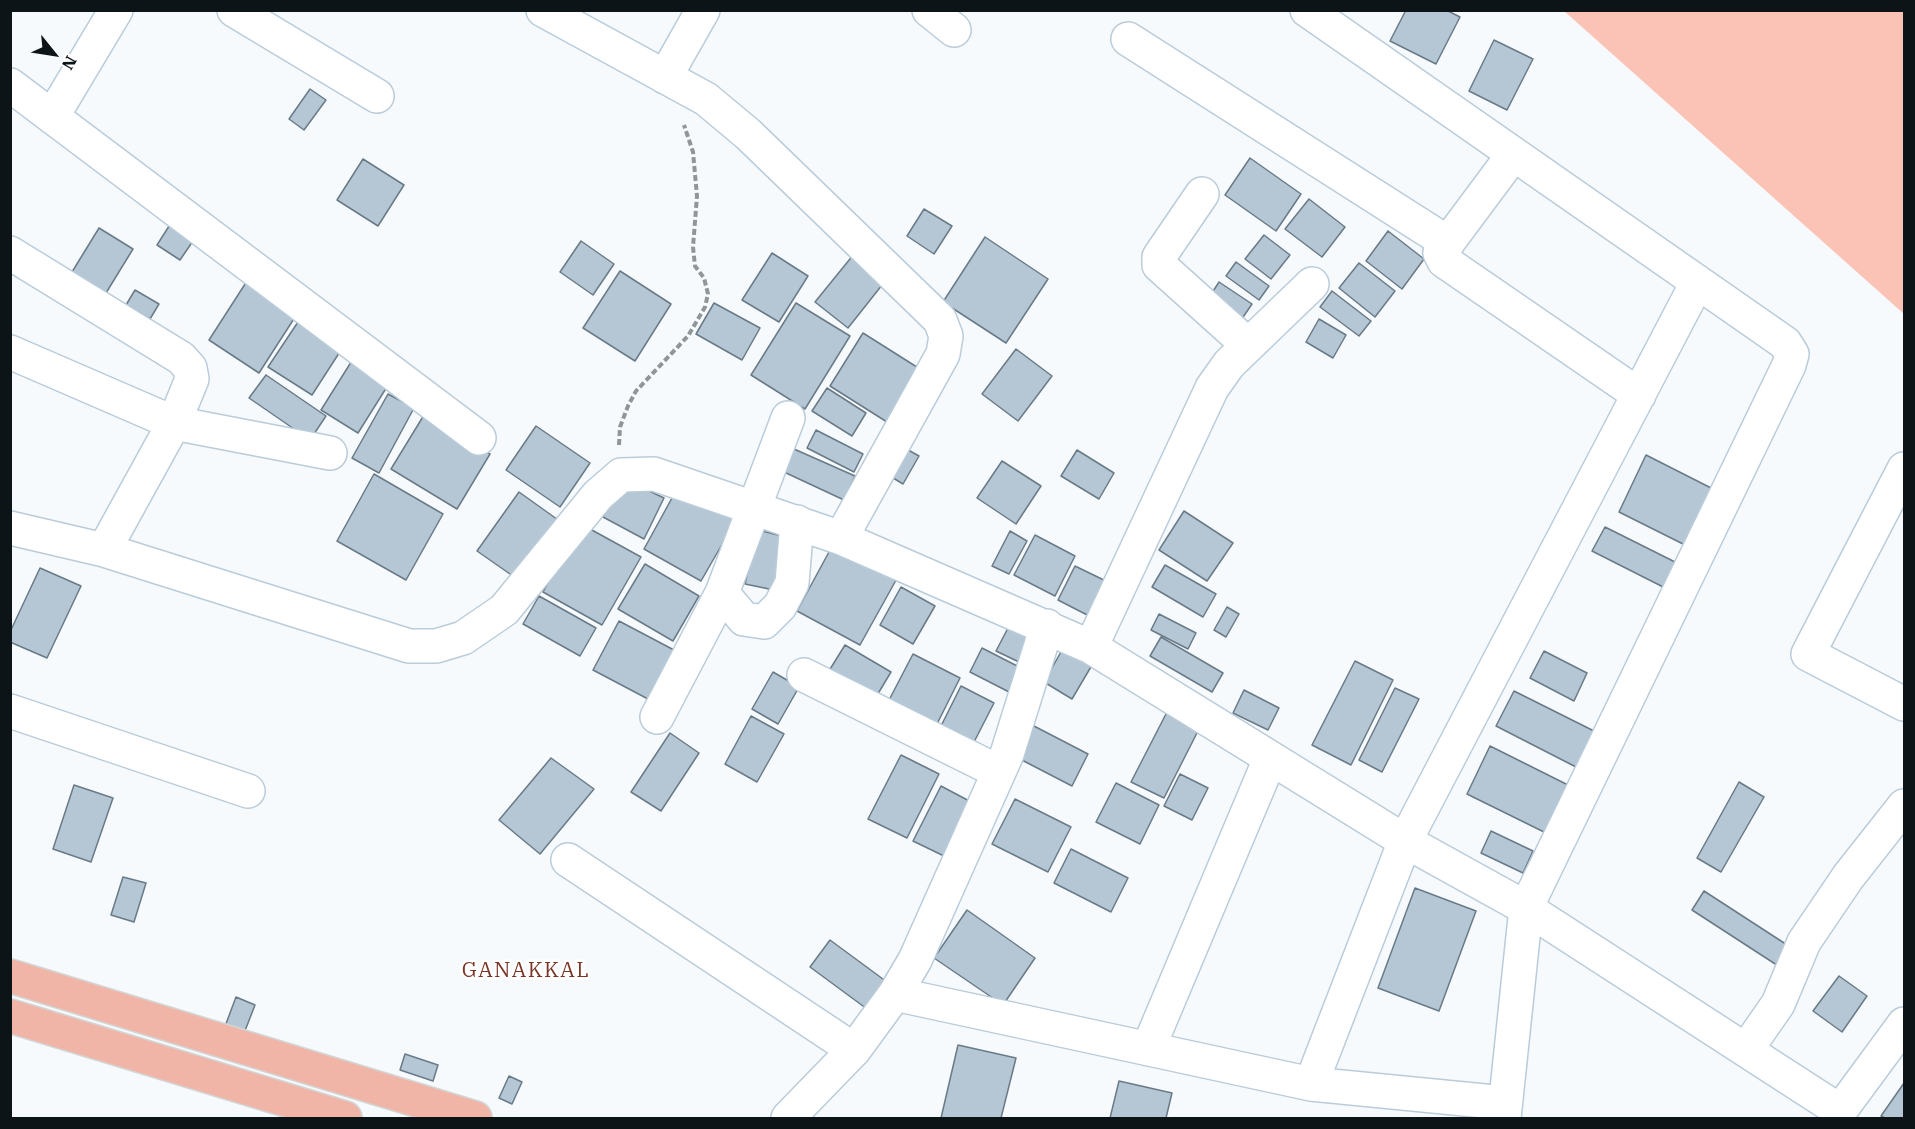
<!DOCTYPE html>
<style>
body{margin:0}
#map{position:relative;width:1915px;height:1129px;overflow:hidden;background:#f6fafd;font-family:"IBM Plex Serif",serif}
canvas{display:block}
.frame{position:absolute;inset:0;border:12px solid #0d1418;pointer-events:none}
.north{position:absolute;left:24px;top:24px;width:60px;height:60px;-webkit-text-stroke:4px #fff;paint-order:stroke;rotate:120deg;font-size:16px;font-weight:700;line-height:24px;text-align:center;color:#0d1418}
.north::after{content:'';display:block;margin:auto;width:21px;height:27px;background:#0d1418;clip-path:polygon(50% 0,100% 100%,50% 72%,0 100%)}
</style>
<div id="map">
<canvas width="1915" height="1129"></canvas>
<div class="frame"></div>
<div class="north">N</div>
</div>
<script>
const g = document.querySelector('canvas').getContext('2d');
g.lineJoin = 'round';
function fill(path, color) { g.fillStyle = color; g.fill(path, 'evenodd'); }
const toPath = rows => new Path2D(rows.map(r => 'M' + r).join(''));
function strokePath(path, color, width, dash) { g.strokeStyle = color; g.lineWidth = width; g.lineCap = dash ? 'butt' : 'round'; g.setLineDash(dash || []); g.stroke(path); }
function write(font, color, halo, rows, align = 'center') {
  g.font = font + ' "IBM Plex Serif",serif'; g.lineWidth = 5; g.setLineDash([]); g.textBaseline = 'middle'; g.strokeStyle = halo; g.fillStyle = color; for (const [text, x, y, turn = 0] of rows) {
    g.save(); g.translate(x, y); g.rotate((+turn || 0) * Math.PI / 180); g.textAlign = isNaN(turn) ? turn : align; if (halo) g.strokeText(text, 0, 0); g.fillText(text, 0, 0); g.restore();
  }
}
const green = toPath([
 [1564,11,1904,11,1904,314]
]);
const building = toPath([
 [1406,10,1446,10,1460,17,1436,64,1390,41,1406,10],
 [1494,40,1533,59,1507,110,1469,91,1494,40],
 [310,89,326,100,304,130,289,119,310,89],
 [1250,158,1301,194,1276,231,1225,195,1250,158],
 [363,159,404,185,378,226,337,200,363,159],
 [1309,199,1345,227,1322,257,1285,229,1309,199],
 [924,209,952,226,934,254,907,236,924,209],
 [171,223,195,238,180,260,157,245,171,223],
 [99,228,133,249,106,293,72,272,99,228],
 [1388,231,1424,259,1402,289,1366,261,1388,231],
 [1264,235,1290,255,1271,279,1245,259,1264,235],
 [985,237,1048,279,1006,343,943,302,985,237],
 [581,241,614,264,593,295,560,272,581,241],
 [772,253,808,276,779,322,742,300,772,253],
 [854,254,886,280,848,328,815,302,854,254],
 [1236,262,1269,286,1259,300,1226,276,1236,262],
 [1359,263,1395,291,1375,317,1339,288,1359,263],
 [620,271,671,304,635,361,583,328,620,271],
 [247,281,297,314,259,373,209,340,247,281],
 [1219,282,1252,304,1237,326,1206,302,1219,282],
 [135,290,159,304,150,319,126,305,135,290],
 [1332,291,1371,321,1359,336,1320,307,1332,291],
 [714,303,760,328,742,360,696,334,714,303],
 [796,303,850,336,805,409,751,375,796,303],
 [300,319,343,347,312,395,268,367,300,319],
 [1319,319,1346,335,1333,358,1306,342,1319,319],
 [863,333,920,369,887,422,830,386,863,333],
 [1016,349,1052,376,1018,421,982,394,1016,349],
 [353,359,390,382,358,433,321,410,353,359],
 [266,375,326,416,310,440,249,398,266,375],
 [827,388,866,413,852,436,812,411,827,388],
 [388,394,414,408,379,473,352,458,388,394],
 [424,415,490,454,457,509,391,469,424,415],
 [536,426,590,463,560,507,506,470,536,426],
 [816,430,863,454,854,472,807,448,816,430],
 [901,446,919,456,903,484,885,473,901,446],
 [794,449,855,476,844,500,784,472,794,449],
 [1077,450,1114,473,1099,499,1061,476,1077,450],
 [1646,455,1719,492,1691,548,1619,512,1646,455],
 [1002,461,1041,486,1016,524,977,498,1002,461],
 [374,474,443,514,406,580,337,541,374,474],
 [622,478,664,498,644,539,603,517,622,478],
 [678,487,736,520,701,581,644,549,678,487],
 [519,492,561,522,520,581,477,551,519,492],
 [1184,511,1233,543,1207,581,1159,550,1184,511],
 [581,524,641,557,602,625,543,592,581,524],
 [1605,527,1689,569,1677,594,1592,551,1605,527],
 [758,530,786,537,774,590,745,584,758,530],
 [1010,531,1027,541,1009,574,992,566,1010,531],
 [1035,535,1075,556,1055,596,1014,575,1035,535],
 [836,539,900,573,860,645,797,611,836,539],
 [645,564,699,596,673,641,618,609,645,564],
 [1165,565,1216,594,1203,617,1152,587,1165,565],
 [1075,566,1112,584,1095,619,1058,600,1075,566],
 [40,568,81,586,47,658,10,642,10,632,40,568],
 [901,587,935,606,913,644,880,625,901,587],
 [539,596,596,628,580,656,523,624,539,596],
 [1227,607,1239,614,1226,637,1214,630,1227,607],
 [1159,614,1196,633,1188,649,1151,630,1159,614],
 [619,621,674,650,648,699,593,670,619,621],
 [1008,628,1030,639,1019,662,996,651,1008,628],
 [1161,637,1223,673,1212,692,1150,656,1161,637],
 [1066,643,1095,660,1072,699,1044,682,1066,643],
 [845,645,891,672,873,702,827,674,845,645],
 [982,648,1025,670,1013,694,970,672,982,648],
 [1544,651,1587,673,1574,701,1530,678,1544,651],
 [913,654,960,678,936,726,888,702,913,654],
 [1355,661,1393,680,1351,765,1312,745,1355,661],
 [773,672,799,687,778,724,752,709,773,672],
 [961,686,994,703,972,746,939,730,961,686],
 [1395,688,1419,699,1382,772,1359,760,1395,688],
 [1244,690,1279,708,1268,730,1233,713,1244,690],
 [1514,691,1596,732,1578,768,1496,726,1514,691],
 [1168,710,1200,727,1164,798,1131,782,1168,710],
 [751,716,784,734,757,782,725,764,751,716],
 [1032,725,1088,754,1072,786,1016,757,1032,725],
 [670,733,699,753,661,811,631,792,670,733],
 [1490,746,1568,785,1544,832,1467,794,1490,746],
 [901,755,939,774,907,838,868,819,901,755],
 [551,758,594,789,540,854,499,820,551,758],
 [1180,774,1208,788,1192,820,1164,806,1180,774],
 [1739,782,1764,797,1721,872,1697,858,1739,782],
 [1116,783,1159,805,1140,844,1096,822,1116,783],
 [74,785,113,798,91,862,53,849,74,785],
 [941,786,973,803,946,857,913,841,941,786],
 [1015,799,1071,827,1048,872,992,844,1015,799],
 [1491,831,1533,851,1523,873,1481,853,1491,831],
 [1071,849,1128,878,1111,912,1054,883,1071,849],
 [123,877,146,883,134,922,111,915,123,877],
 [1415,888,1476,911,1439,1011,1378,988,1415,888],
 [1704,891,1798,952,1786,971,1692,910,1704,891],
 [967,910,1035,958,1003,1005,934,958,967,910],
 [830,940,887,982,867,1009,810,967,830,940],
 [1839,976,1867,996,1842,1032,1813,1011,1839,976],
 [236,997,255,1005,243,1036,224,1029,236,997],
 [958,1045,1016,1058,1001,1118,941,1118,958,1045],
 [405,1054,438,1065,433,1081,400,1070,405,1054],
 [509,1076,522,1082,512,1104,499,1098,509,1076],
 [1119,1081,1172,1093,1166,1118,1110,1118,1119,1081],
 [1904,1083,1904,1118,1885,1118,1881,1116,1904,1083]
]);
const path = toPath([
 [619,445,620,427,628,406,636,391,688,336,705,307,708,294,704,278,695,266,693,247,697,196,693,152,684,125]
]);
const minor = toPath([
 [234,10,377,96],
 [543,10,706,99,748,134,940,320,946,336,943,354,841,538],
 [929,10,954,30],
 [1307,10,1785,343,1792,354,1789,365,1526,908,1504,1118],
 [1128,39,1448,243],
 [665,77,703,10],
 [10,85,479,438],
 [52,117,116,10],
 [1513,155,1440,253,1444,261,1639,395],
 [1202,194,1159,257,1159,265,1248,345],
 [10,253,181,358,190,368,192,379,174,423,104,550],
 [10,352,174,423,330,453],
 [1904,469,1808,654,1904,704],
 [10,528,104,550,409,646,436,646,463,638,504,610,598,495,621,475,654,474,841,538,1091,647,1405,841,1526,908,1840,1111],
 [722,593,788,418],
 [1091,647,1212,388,1229,364,1312,284],
 [804,675,999,772],
 [10,711,248,791],
 [657,717,722,593,744,619,764,622,780,606,792,583,797,522],
 [568,860,854,1050],
 [895,994,1311,1084,1505,1103],
 [1148,1049,1270,759],
 [1746,1050,1778,1004,1804,942,1848,877,1904,806],
 [1311,1084,1405,841,1697,283],
 [788,1118,854,1050,895,994,915,960,1007,754,1047,626],
 [1839,1118,1840,1111,1904,1024]
]);
const major = toPath([
 [10,976,475,1118],
 [10,1016,345,1118]
]);
const quarterNames = [
 ["GANAKKAL",526,971]
];
fill(green, '#fbc3b6');
fill(building, '#b5c7d5');
strokePath(building, '#697a87', 1.5);
strokePath(minor, '#baccda', 36);
strokePath(major, '#d3d5d5', 36);
strokePath(path, '#8f9598', 4, [6, 3]);
strokePath(minor, '#fff', 33);
strokePath(major, '#f1b5a7', 33);
g.letterSpacing = '1.5px';
write('21px', '#7a3527', '#fff', quarterNames);
g.letterSpacing = '0px';
</script>
